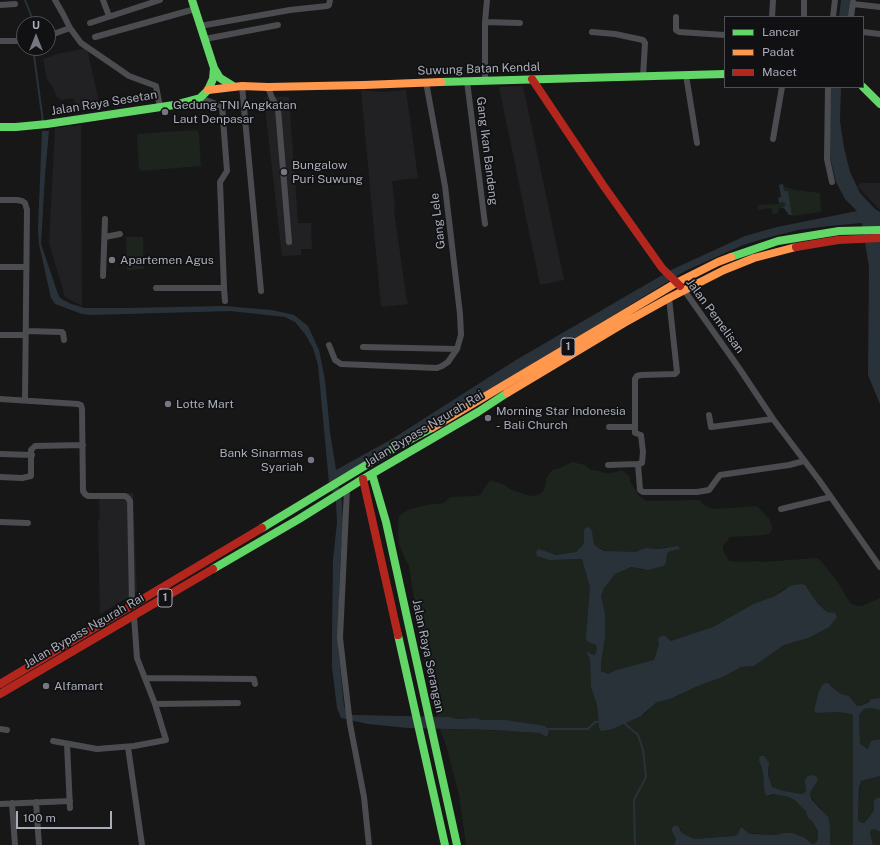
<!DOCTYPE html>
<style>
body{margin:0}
#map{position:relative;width:880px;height:845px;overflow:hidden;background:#171717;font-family:"Public Sans",sans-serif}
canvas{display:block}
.legend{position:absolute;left:724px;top:16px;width:140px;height:72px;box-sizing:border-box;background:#111113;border:1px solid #4d4f55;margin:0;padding:5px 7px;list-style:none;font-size:12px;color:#a8adb8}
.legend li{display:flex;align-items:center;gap:8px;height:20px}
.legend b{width:20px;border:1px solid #4d4f55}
.north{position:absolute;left:16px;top:16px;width:40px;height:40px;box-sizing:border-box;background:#111113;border:1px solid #4d4f55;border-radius:50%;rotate:0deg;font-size:11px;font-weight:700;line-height:16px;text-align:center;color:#a8adb8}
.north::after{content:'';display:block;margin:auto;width:14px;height:18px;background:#757880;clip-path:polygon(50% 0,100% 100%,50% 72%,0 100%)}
.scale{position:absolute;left:16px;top:811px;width:96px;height:18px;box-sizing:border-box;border:2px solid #a8adb8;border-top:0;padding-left:5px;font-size:12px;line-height:14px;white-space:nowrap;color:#a8adb8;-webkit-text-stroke:3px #111113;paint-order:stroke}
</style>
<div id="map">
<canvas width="880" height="845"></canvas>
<ul class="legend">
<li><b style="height:5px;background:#63d668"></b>Lancar</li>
<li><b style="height:5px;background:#ff974d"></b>Padat</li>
<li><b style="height:5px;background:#b3261e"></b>Macet</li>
</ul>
<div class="north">U</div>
<div class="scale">100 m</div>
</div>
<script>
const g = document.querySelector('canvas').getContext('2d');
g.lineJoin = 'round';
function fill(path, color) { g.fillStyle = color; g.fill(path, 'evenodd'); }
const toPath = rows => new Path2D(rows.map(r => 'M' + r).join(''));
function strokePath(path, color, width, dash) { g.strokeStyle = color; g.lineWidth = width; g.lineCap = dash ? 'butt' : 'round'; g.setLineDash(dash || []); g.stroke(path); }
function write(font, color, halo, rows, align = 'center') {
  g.font = font + ' "Public Sans",sans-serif'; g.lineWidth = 3.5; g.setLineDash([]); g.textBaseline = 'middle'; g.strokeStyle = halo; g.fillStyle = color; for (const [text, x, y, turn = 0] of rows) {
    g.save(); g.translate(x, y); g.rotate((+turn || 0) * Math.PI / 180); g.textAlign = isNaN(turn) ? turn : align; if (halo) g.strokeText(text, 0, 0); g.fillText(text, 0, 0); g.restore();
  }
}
const built = toPath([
 [87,48,100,107,76,111,74,98,61,100,56,96,53,87,47,80,43,59,57,54],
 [523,86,564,280,540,285,499,87],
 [361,90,383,92,406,90,418,178,392,181,395,208,394,211,407,301,409,304,381,307],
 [267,96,289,97,298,223,311,223,312,249,301,249,301,255,282,256,264,99],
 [81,125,81,158,82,306,65,297,49,243,55,128],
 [861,183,880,183,880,210,857,186],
 [104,493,133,493,137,592,100,614,98,519,100,519,99,498]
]);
const green = toPath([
 [196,130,198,132,199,135,201,166,142,171,139,169,137,136,138,134],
 [783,186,795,190,820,193,821,212,793,216,792,215,788,191,784,191],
 [783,202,786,204,784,207,779,207,779,211,777,214,773,214,771,208,758,210,758,205,778,204,779,203],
 [126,237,143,237,144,269,127,270],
 [572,462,585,465,591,470,600,471,603,473,612,473,622,470,630,477,630,481,639,496,646,501,700,500,705,506,714,509,757,506,770,520,772,528,771,532,768,534,764,535,730,537,723,546,723,550,729,561,746,562,755,561,763,562,816,558,820,560,837,581,850,603,858,606,862,606,880,598,880,698,875,698,861,706,857,706,849,696,841,694,831,685,818,713,839,712,851,714,853,715,853,845,830,845,830,826,821,808,815,803,810,795,811,791,818,780,806,792,802,794,784,791,772,787,768,775,770,767,760,765,763,772,764,788,770,796,773,794,789,797,796,801,807,811,808,818,812,821,818,831,818,839,816,843,812,844,805,838,783,833,775,835,748,833,738,834,734,836,694,839,682,833,681,829,674,826,671,829,676,839,674,845,466,845,459,795,446,745,440,729,523,731,531,733,539,733,547,737,549,732,517,722,509,722,505,720,483,720,470,718,457,719,437,718,425,667,409,566,404,557,399,544,398,532,399,516,408,510,426,505,444,503,450,497,476,496,480,495,490,480,502,484,512,490,530,496,538,495,541,493,544,490,547,477,552,470,560,468],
 [584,530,593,537,594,544,597,547,608,552,635,552,646,548,658,549,666,547,679,549,670,551,667,554,666,563,643,570,631,567,614,574,604,588,601,596,605,614,605,638,601,663,601,671,608,674,616,670,654,660,659,644,668,639,671,641,713,627,753,604,775,596,785,588,805,585,818,604,827,612,831,613,808,638,784,645,754,666,741,667,723,677,698,686,670,699,657,702,645,714,613,729,599,727,597,705,591,687,590,659,587,653,593,655,597,653,597,649,596,645,588,642,590,588,582,559,550,560,544,551,552,554,560,555,576,552,582,546,584,542],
 [871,708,880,710,880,739,875,740,868,749,860,744,859,715,863,709],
 [880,776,880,798,876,798,874,801,874,810,867,820,864,823,860,822,858,819,860,784,861,781],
 [875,829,880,832,880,845,873,845,870,833,871,830]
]);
const water = toPath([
 [841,0,850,0,849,17,839,17],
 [831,87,841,87,840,121,844,148,850,172,860,193,874,208,880,212,880,404,868,375,869,267,862,223,829,226,798,230,770,237,743,245,685,271,541,360,337,478,342,501,343,524,340,567,338,645,344,706,347,713,353,715,449,717,457,719,475,718,483,720,505,720,545,726,549,732,547,737,539,733,494,730,408,728,368,724,341,718,337,708,332,667,332,634,333,559,337,523,336,501,329,483,318,365,313,348,305,334,295,322,285,317,230,311,91,315,82,314,55,304,51,298,39,244,38,228,42,131,49,131,45,175,41,244,58,294,60,298,69,303,84,308,129,308,224,306,272,310,294,315,308,326,319,350,325,380,330,432,336,470,392,439,516,360,671,270,745,236,777,227,857,211,845,199,836,182,830,157,829,125],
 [783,184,784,191,788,191,792,215,789,215,784,208,779,208,784,207,786,204,783,202,779,203,778,198,781,197,779,185],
 [587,527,590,528,592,532,594,544,597,547,604,551,635,552,646,548,658,549,678,546,680,549,670,551,667,554,666,563,663,566,648,570,631,567,615,574,604,588,601,596,605,614,605,638,601,663,601,671,608,674,616,670,654,660,659,644,658,639,661,636,665,636,671,641,713,627,753,604,775,596,790,586,801,584,805,585,818,604,827,612,835,613,837,617,829,627,808,638,784,645,754,666,741,667,723,677,698,686,670,699,657,702,641,716,613,729,601,731,599,727,597,705,591,687,590,659,586,652,594,655,596,653,597,649,596,645,588,642,586,638,590,588,582,559,550,560,537,556,536,552,539,549,556,555,576,552,582,546,584,542,584,530],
 [827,683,841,694,849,696,857,706,861,706,869,702,871,699,880,698,880,710,871,708,864,709,859,715,860,744,868,749,871,741,880,739,880,776,861,781,859,788,858,819,860,822,864,823,867,820,874,810,874,801,876,798,880,798,880,832,875,829,871,830,870,833,873,845,853,845,853,715,851,714,839,712,818,713,814,711,819,691,823,684],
 [760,756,764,756,769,763,768,775,772,787,784,791,802,794,806,792,805,780,807,777,812,775,816,776,818,780,811,791,810,795,812,800,828,817,830,826,830,845,674,845,676,839,671,829,674,826,678,826,682,833,694,839,734,836,738,834,741,827,748,833,753,834,775,835,783,833,792,833,805,838,812,844,816,843,818,839,818,831,812,821,808,818,806,811,796,801,789,797,773,794,766,796,764,788,763,772,759,760]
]);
const stream = toPath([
 [25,0,33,20,33,24],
 [33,48,43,122],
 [624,723,638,735,643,750,646,777,634,800,635,845],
 [545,729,588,729,595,722,600,722]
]);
const street = toPath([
 [55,0,63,14,70,28,81,43,119,69,129,76,156,86,160,107],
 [103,0,109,16],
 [853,4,880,7],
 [0,5,15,4],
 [676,17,676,30,679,32,725,35],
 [772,17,773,0],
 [804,17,804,0],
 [833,17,835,0],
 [851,17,853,2],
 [485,22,520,23],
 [90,23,160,0],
 [200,26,290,10,327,6,329,5,330,0],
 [592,32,615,34,643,40,645,43,643,77],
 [863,32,880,34],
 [48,36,70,28],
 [95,37,195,9],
 [205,39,278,25],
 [0,41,20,41],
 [686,75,697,143],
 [485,80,485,22,487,0],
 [467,81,485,224],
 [242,86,261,291],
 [268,87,272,98,278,109,289,242],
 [828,87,827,159,832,182],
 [773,139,782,87],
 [0,200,17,200,22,201,25,203,27,210,25,400],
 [105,237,120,234],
 [0,267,26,267],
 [103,276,105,219],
 [156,288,224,288,220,182,227,171,222,106,200,98],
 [224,288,225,301],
 [684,290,739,368,773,419,819,480,880,567],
 [26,331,62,332,63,333,64,340],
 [0,335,25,335],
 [329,345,335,360,341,364,437,368,442,366,448,362,457,349,461,335,460,314,445,186,426,82],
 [363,347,457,349],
 [0,399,78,404,81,405,82,409,83,491,85,494,88,496,125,496,128,498,130,501,132,605],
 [709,415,711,427,773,419],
 [609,427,635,427],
 [0,454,32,455],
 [638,464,642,463,643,452,641,435,635,433,635,379,637,376,641,375,675,374,677,372,669,298],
 [608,465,638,464,640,490,643,492,697,492,709,490,720,475,789,465,804,461],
 [0,477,22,478,31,476,31,450,35,446,83,445],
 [347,489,340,638,350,724,364,797,369,845],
 [781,509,831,497],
 [0,522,28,523],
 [146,678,251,679,254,679,255,684],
 [155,704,238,703],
 [0,729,7,730],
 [53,741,97,749,134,746,166,740,155,704,137,658,134,616],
 [67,744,70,808],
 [128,747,142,845],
 [36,802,39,845],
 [12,803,15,845],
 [0,804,70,801]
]);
const fast = toPath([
 [214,68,220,78,233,86],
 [441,82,725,74],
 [863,87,880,104],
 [0,127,16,127,47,124,174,105,200,98,208,90,213,79,214,68,192,0],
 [731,257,778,241,839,231,880,230],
 [372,474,386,522,457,845],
 [262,528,396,447,432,428],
 [213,569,299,519,363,479,478,412,507,393],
 [398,635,445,845]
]);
const slow = toPath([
 [208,90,242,86,268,87,364,85,441,82],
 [507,393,624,323,669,298,724,270,754,258,796,247],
 [432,428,676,283,718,262,731,257]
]);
const jam = toPath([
 [532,79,603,185,662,268,680,286],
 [796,247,838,240,880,238],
 [363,479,398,635],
 [0,684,262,528],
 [0,694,213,569]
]);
const markers = [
 [165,112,4,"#757880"],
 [284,172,4,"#757880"],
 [112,260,4,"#757880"],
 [168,404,4,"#757880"],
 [488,418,4,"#757880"],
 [311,460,4,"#757880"],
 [46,686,4,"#757880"]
];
const shields = [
 [568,347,14],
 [165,598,14]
];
const shieldNames = [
 ["1",568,347],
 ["1",165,598]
];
const streetNames = [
 ["Suwung Batan Kendal",479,69,-2],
 ["Jalan Raya Sesetan",104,103,-9],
 ["Gang Ikan Bandeng",487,151,83],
 ["Gang Lele",438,221,-97],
 ["Jalan Pemelisan",715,316,54],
 ["Jalan Bypass Ngurah Rai",424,429,-31],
 ["Jalan Bypass Ngurah Rai",84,631,-30],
 ["Jalan Raya Serangan",428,656,78]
];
const poiNames = [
 ["Gedung TNI Angkatan",173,105],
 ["Laut Denpasar",173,119],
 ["Bungalow",292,165],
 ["Puri Suwung",292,179],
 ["Apartemen Agus",120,260],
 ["Lotte Mart",176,404],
 ["Morning Star Indonesia",496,411],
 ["- Bali Church",496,425],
 ["Bank Sinarmas",303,453,"right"],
 ["Syariah",303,467,"right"],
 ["Alfamart",54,686]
];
fill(built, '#212123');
fill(green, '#1d241e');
fill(water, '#2a3239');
strokePath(stream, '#2a3239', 2);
strokePath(street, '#4b4c50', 6);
strokePath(fast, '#63d668', 8);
strokePath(slow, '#ff974d', 8);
strokePath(jam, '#b3261e', 8);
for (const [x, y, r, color] of markers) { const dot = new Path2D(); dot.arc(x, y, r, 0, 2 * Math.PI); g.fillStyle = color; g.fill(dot); strokePath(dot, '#111113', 1.5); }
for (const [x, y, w] of shields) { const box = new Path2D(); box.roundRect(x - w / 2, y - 9, w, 18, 3); g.fillStyle = '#111113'; g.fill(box); strokePath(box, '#a8adb8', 1); }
write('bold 11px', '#a8adb8', null, shieldNames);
write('12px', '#a8adb8', '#111113', streetNames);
write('12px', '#a8adb8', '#111113', poiNames, 'left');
</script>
